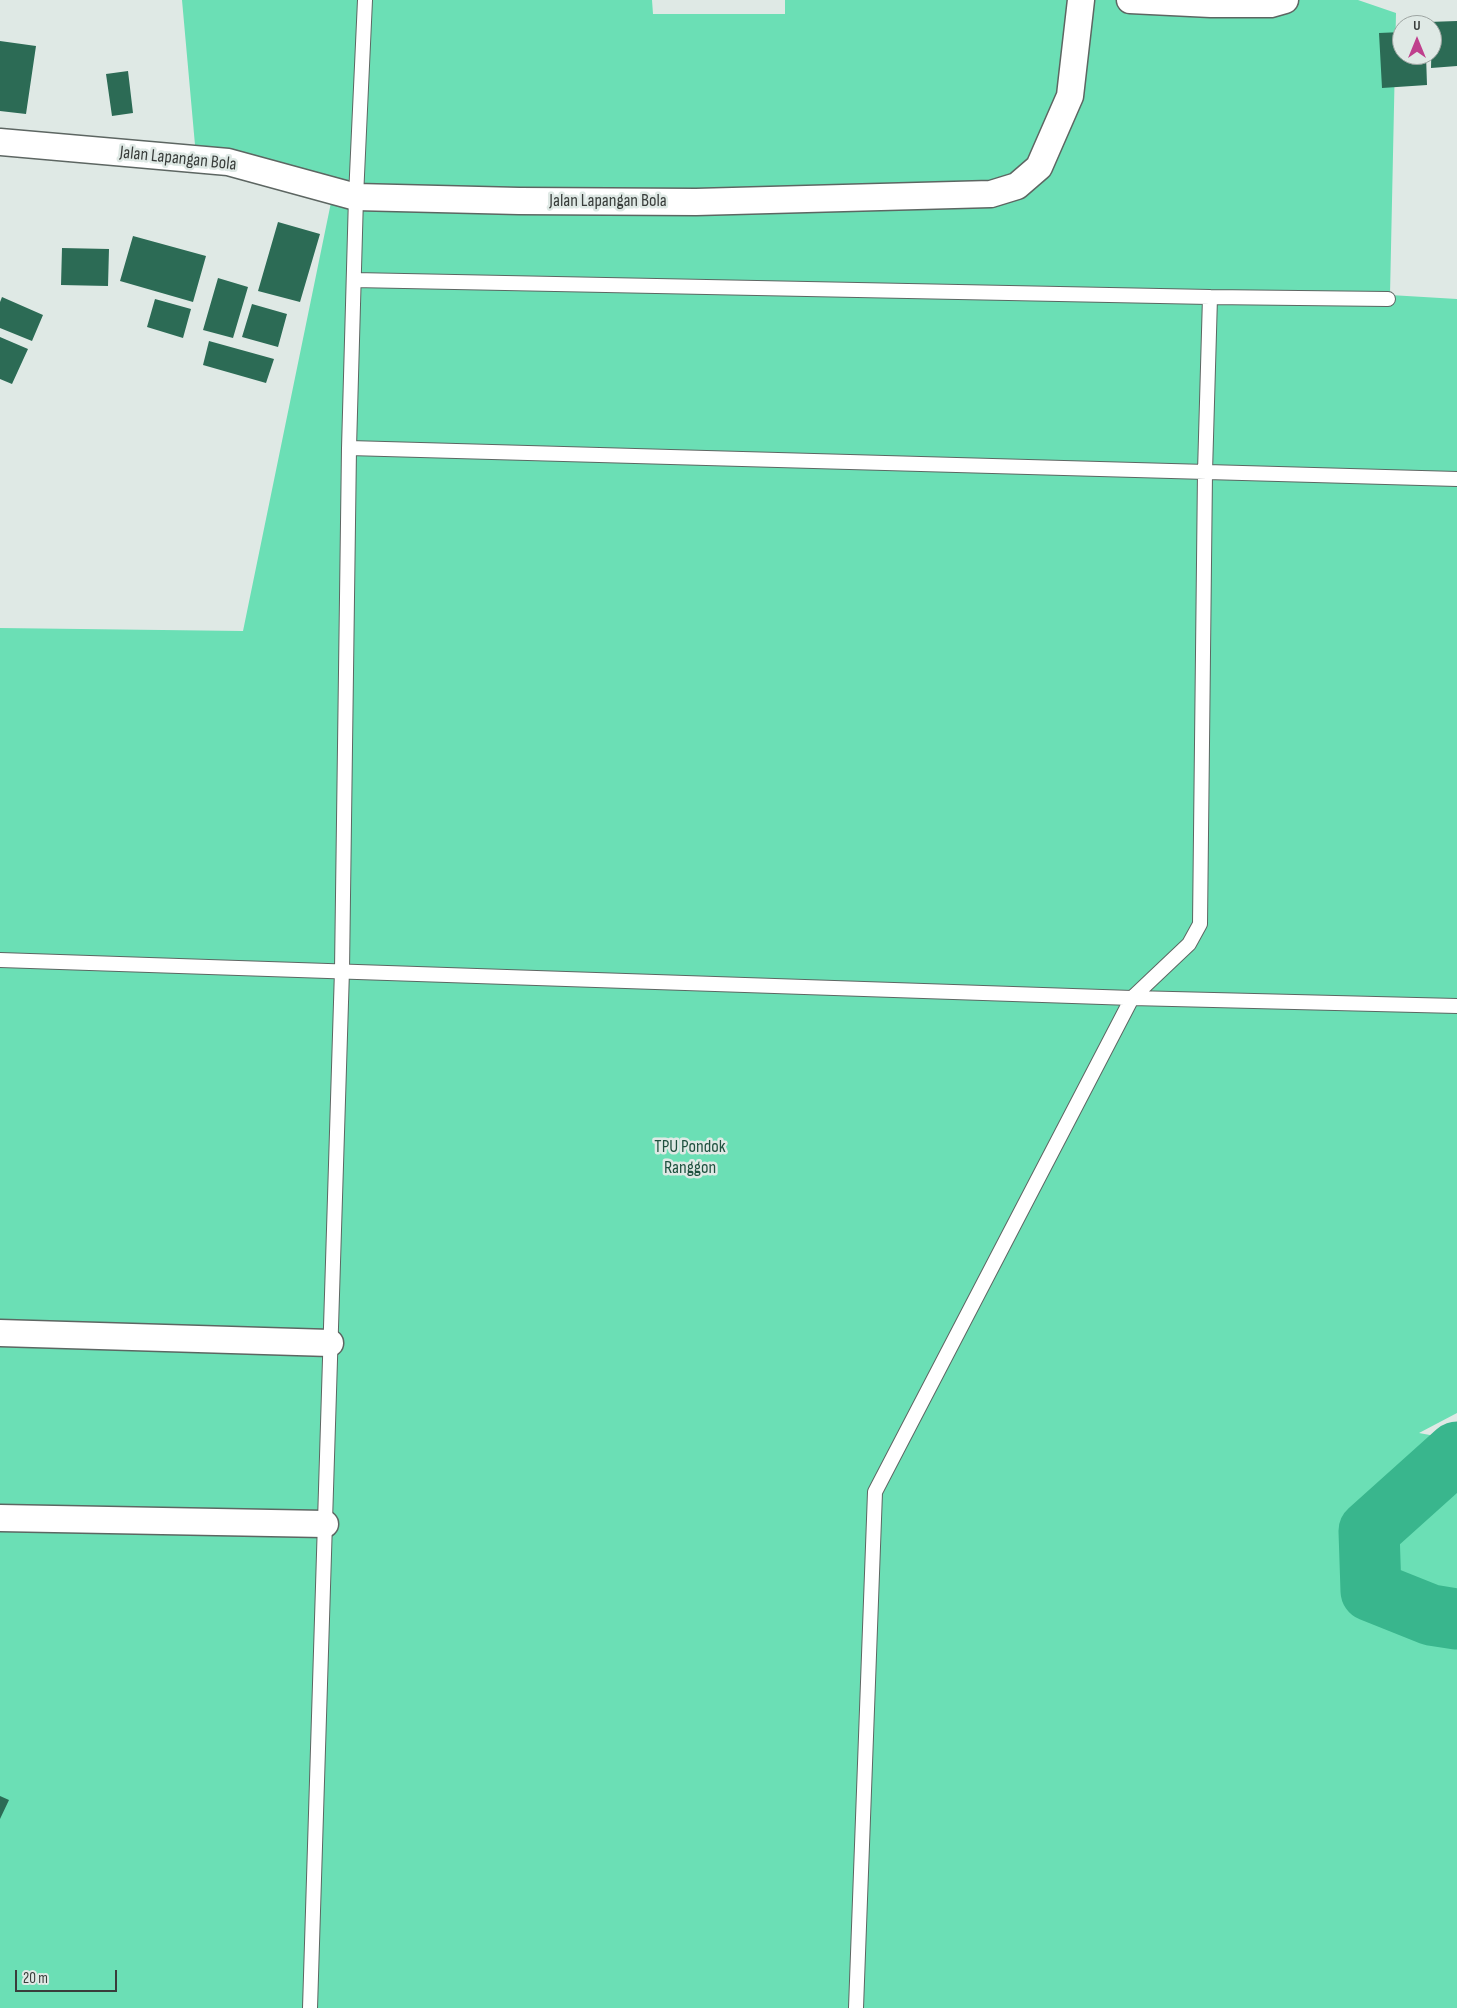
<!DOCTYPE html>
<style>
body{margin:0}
#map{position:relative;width:1457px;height:2008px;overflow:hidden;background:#dfe9e5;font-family:"Sofia Sans Condensed",sans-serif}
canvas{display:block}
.north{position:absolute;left:1392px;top:15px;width:50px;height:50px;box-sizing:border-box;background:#dfe9e5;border:1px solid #9da4a1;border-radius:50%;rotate:0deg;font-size:14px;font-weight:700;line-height:20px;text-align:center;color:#393d3b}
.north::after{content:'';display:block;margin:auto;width:18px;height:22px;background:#bf408d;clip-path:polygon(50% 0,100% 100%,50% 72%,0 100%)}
.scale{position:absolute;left:15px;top:1970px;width:102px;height:22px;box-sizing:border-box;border:2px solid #393d3b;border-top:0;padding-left:6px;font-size:15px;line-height:18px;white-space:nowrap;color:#393d3b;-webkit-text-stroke:4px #dfe9e5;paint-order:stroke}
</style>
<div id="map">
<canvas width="1457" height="2008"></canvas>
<div class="north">U</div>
<div class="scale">20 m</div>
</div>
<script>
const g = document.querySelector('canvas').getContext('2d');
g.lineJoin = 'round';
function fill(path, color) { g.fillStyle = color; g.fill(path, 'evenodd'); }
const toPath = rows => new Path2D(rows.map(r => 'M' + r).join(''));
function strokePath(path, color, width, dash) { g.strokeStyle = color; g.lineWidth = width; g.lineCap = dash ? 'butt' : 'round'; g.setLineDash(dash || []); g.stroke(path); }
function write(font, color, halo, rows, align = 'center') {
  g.font = font + ' "Sofia Sans Condensed",sans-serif'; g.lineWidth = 5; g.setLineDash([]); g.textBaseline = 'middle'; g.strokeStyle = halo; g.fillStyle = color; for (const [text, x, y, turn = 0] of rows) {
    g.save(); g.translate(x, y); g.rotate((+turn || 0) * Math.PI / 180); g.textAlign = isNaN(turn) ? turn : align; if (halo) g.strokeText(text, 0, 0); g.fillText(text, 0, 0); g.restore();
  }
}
const green = toPath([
 [182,0,652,0,653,14,785,14,785,0,1358,0,1396,13,1390,295,1457,299,1457,1413,1419,1433,1457,1440,1457,2008,0,2008,0,628,243,631,335,183,195,145]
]);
const river = toPath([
 [1457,1452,1369,1531,1371,1591,1431,1615,1457,1619]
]);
const building = toPath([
 [1457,21,1457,66,1431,68,1432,25,1429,25,1428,22],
 [1402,32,1402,55,1426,55,1427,85,1382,88,1379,33],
 [0,41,36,46,26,114,0,111],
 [128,71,133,113,112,116,106,74],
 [278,222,320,234,300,302,258,291],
 [133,236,206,256,193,302,120,281],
 [62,248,109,249,108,286,61,285],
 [218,278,248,287,233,338,203,330],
 [2,297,43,315,32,341,0,328,0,302],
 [155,299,191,309,183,338,147,327],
 [252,304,287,314,278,347,242,337],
 [0,337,28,349,12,384,0,379],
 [209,341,274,359,266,383,203,365],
 [0,1796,9,1800,0,1819]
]);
const lane = toPath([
 [354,280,1210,297,1205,472,1200,924,1189,944,1132,998,875,1492,856,2008],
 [1210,297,1388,299],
 [349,448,1457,479],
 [0,960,1132,998,1457,1006],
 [310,2008,342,970,349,448,356,197,365,0]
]);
const street = toPath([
 [1130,0,1211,4,1271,4,1285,0],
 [0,142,228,162,356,197,519,201,696,202,991,194,1017,186,1039,167,1070,96,1081,0],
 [0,1333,330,1343],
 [0,1518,325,1524]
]);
const streetNames = [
 ["Jalan Lapangan Bola",178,159,6],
 ["Jalan Lapangan Bola",608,201]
];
const parkNames = [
 ["TPU Pondok",690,1147],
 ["Ranggon",690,1168]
];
fill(green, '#6bdfb5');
strokePath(river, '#39b68d', 61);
fill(building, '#2c6b55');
strokePath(lane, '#5d6662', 16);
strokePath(street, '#5d6662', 29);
strokePath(lane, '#fff', 14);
strokePath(street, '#fff', 26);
write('18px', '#393d3b', '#dfe9e5', streetNames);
write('18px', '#1f513f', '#dfe9e5', parkNames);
</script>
